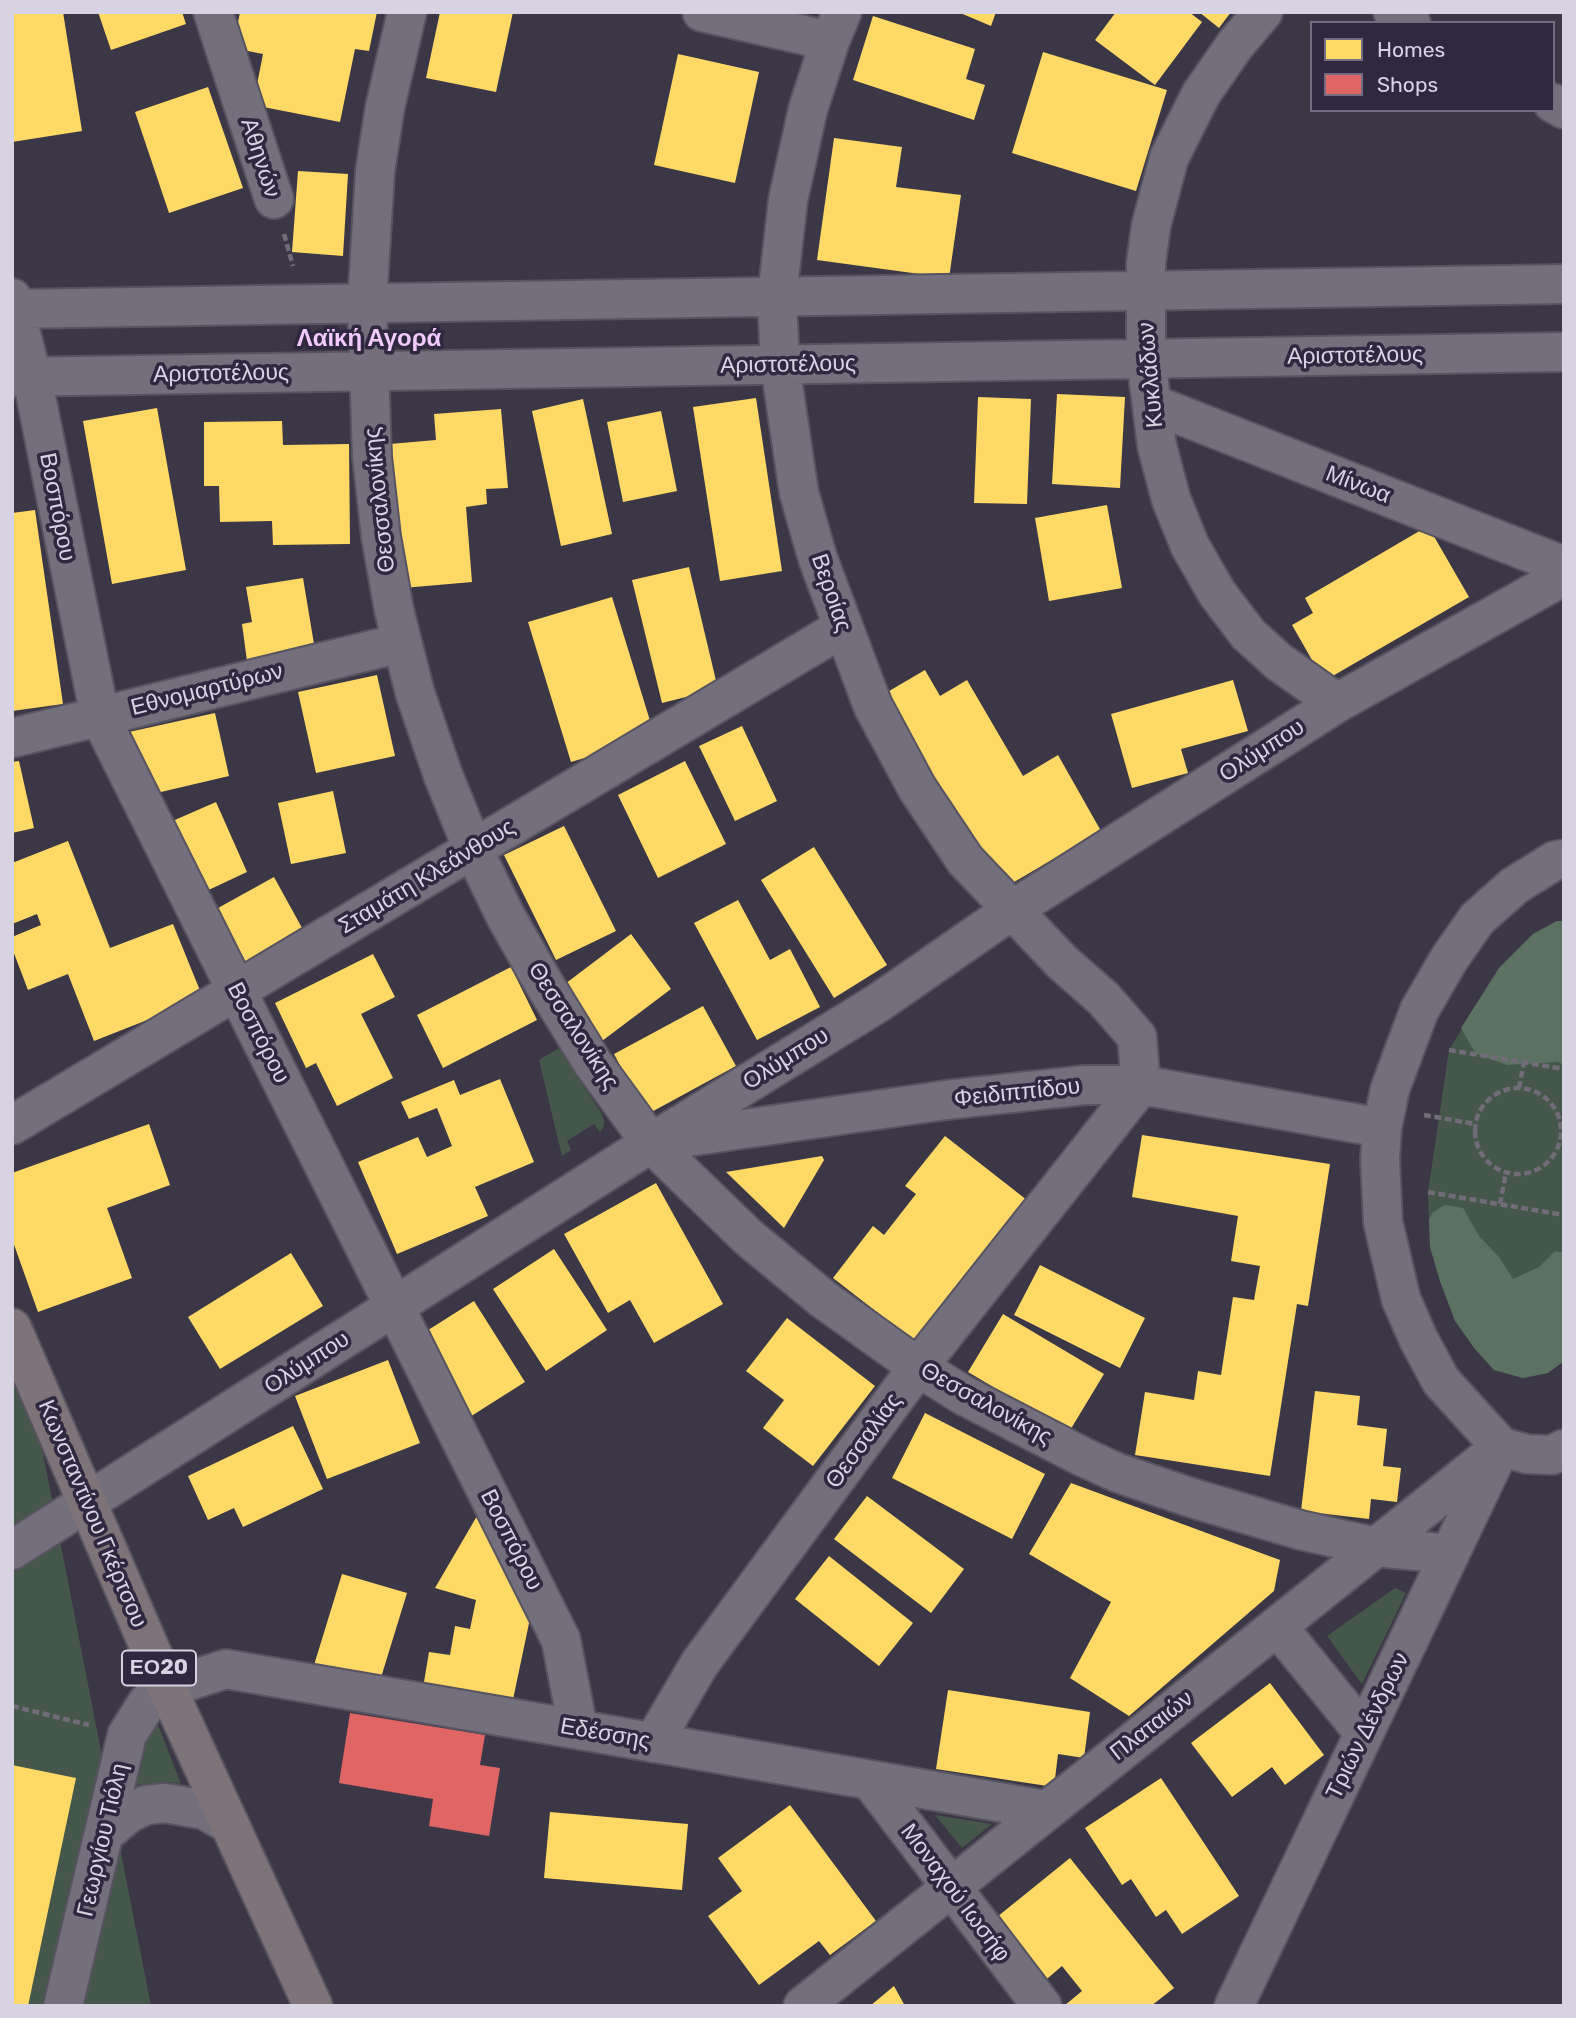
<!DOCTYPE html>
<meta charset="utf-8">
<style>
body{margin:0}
#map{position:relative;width:1576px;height:2018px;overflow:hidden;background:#3c3746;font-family:Rubik,sans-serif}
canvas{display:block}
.frame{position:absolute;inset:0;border:14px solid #d8d3e3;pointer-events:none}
.legend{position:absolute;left:1310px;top:21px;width:245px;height:91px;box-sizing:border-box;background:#302741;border:2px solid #736c82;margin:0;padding:9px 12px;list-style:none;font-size:21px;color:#d8d3e3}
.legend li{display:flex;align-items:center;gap:14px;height:35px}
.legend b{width:35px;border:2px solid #736c82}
</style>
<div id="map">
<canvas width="1576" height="2018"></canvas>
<div class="frame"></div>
<ul class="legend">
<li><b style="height:19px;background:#ffd966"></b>Homes</li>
<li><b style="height:19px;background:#e06666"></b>Shops</li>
</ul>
</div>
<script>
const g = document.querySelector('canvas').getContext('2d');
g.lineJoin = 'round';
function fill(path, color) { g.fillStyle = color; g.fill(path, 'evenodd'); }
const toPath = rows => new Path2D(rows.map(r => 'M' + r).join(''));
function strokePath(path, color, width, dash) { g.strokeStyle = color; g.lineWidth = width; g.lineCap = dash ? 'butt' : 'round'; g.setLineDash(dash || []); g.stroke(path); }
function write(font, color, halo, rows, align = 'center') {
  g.font = font + ' Rubik,sans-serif'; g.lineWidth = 7; g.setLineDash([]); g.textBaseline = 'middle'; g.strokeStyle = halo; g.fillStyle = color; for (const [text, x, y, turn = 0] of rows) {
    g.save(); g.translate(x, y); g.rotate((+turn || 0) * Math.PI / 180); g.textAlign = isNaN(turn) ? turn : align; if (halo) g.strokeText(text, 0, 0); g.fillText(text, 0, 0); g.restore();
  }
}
const green = toPath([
 [1557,921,1564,921,1564,1361,1548,1373,1523,1378,1494,1370,1475,1349,1455,1320,1440,1281,1430,1247,1428,1192,1449,1050,1499,968,1533,934],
 [559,1048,602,1114,604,1120,604,1126,600,1132,594,1124,567,1141,571,1150,562,1156,539,1060],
 [12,1295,118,1838,151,2006,12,2006],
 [1395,1588,1406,1593,1362,1684,1327,1636],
 [157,1722,181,1784,170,1782,133,1785,142,1744],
 [935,1815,992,1824,962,1848]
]);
const forest = toPath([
 [1557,921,1564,921,1564,1065,1558,1062,1507,1065,1476,1054,1461,1028,1499,968,1533,934],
 [1445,1205,1463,1208,1479,1236,1499,1257,1513,1279,1539,1267,1555,1251,1564,1253,1564,1361,1548,1373,1523,1378,1494,1370,1475,1349,1455,1321,1440,1281,1430,1247,1429,1219,1433,1212]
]);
const homes = toPath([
 [24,12,63,12,82,131,12,142,12,14],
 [98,12,182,12,186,24,111,50],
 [240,12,377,12,369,51,355,49,340,122,253,105,263,54,233,48],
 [440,12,513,12,496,92,426,78],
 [958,12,996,12,991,26],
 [1116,12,1189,12,1202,22,1155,85,1095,40],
 [1199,12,1231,12,1219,28],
 [873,16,975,49,966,79,985,85,974,120,853,80],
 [1043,52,1167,90,1136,191,1012,153],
 [678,54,759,72,735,183,654,165],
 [208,87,243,188,169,213,135,112],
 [834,138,902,147,896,187,961,195,949,278,817,260],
 [298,171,348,174,343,256,292,252],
 [1057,394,1125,397,1120,488,1052,484],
 [978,397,1031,399,1027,504,974,503],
 [756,398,782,571,720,581,693,407],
 [583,399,612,534,561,546,532,411],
 [157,408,186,570,112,584,83,421],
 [501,409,508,488,486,489,487,504,466,507,472,582,403,588,390,444,436,440,434,414],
 [661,411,677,491,623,502,607,422],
 [282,421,283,445,349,444,350,544,273,545,272,521,220,522,219,486,204,486,204,422],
 [1107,505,1122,588,1049,601,1035,518],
 [35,510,63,704,12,711,12,513],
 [1428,526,1469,597,1324,681,1292,625,1313,613,1305,598],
 [689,567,718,689,662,703,632,580],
 [303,578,315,650,247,661,242,624,252,622,246,587],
 [612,597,655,737,571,762,528,622],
 [925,670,940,696,967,680,1023,776,1058,755,1101,831,1009,885,955,816,884,694],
 [377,675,395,756,316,773,298,692],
 [1233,680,1248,731,1181,749,1188,773,1132,788,1111,714],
 [215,713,229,776,144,796,129,732],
 [742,726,777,801,735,821,699,746],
 [19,761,34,828,12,833,12,762],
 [685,761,726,844,658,878,618,795],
 [333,791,346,853,291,864,278,803],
 [216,802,247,872,200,894,168,823],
 [564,826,616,931,556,960,504,855],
 [68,841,110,948,173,924,203,998,94,1041,68,974,28,990,12,948,12,937,41,925,37,914,12,924,12,863],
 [814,847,887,965,834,998,761,880],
 [274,877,307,937,240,975,209,913],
 [738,900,770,960,790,949,820,1007,757,1040,694,923],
 [631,934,671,989,602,1041,561,987],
 [373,954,395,997,361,1014,393,1078,337,1106,316,1063,306,1068,275,1003],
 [511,967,537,1020,443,1068,417,1015],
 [703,1006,736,1066,646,1115,614,1054],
 [500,1079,534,1162,475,1187,488,1216,397,1254,358,1162,418,1137,427,1157,452,1146,437,1108,409,1119,401,1102,454,1080,460,1095],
 [149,1124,170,1185,107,1208,132,1278,38,1312,12,1239,12,1173],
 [1142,1135,1330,1164,1308,1306,1297,1304,1270,1476,1135,1455,1145,1392,1194,1400,1198,1371,1221,1375,1233,1297,1254,1300,1260,1266,1231,1261,1238,1216,1132,1197],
 [945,1136,1032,1204,922,1347,833,1278,873,1226,884,1235,916,1194,905,1186],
 [822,1156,824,1160,784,1228,726,1172],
 [656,1183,723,1304,654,1343,630,1300,608,1313,564,1234],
 [554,1249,607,1330,546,1371,493,1289],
 [291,1253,323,1306,220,1369,188,1317],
 [1040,1265,1145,1318,1120,1368,1014,1315],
 [474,1301,525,1382,465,1420,414,1339],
 [1003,1314,1104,1374,1069,1432,968,1372],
 [787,1318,875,1386,813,1466,763,1428,784,1400,746,1371],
 [388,1360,420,1443,327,1479,295,1396],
 [1315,1391,1360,1396,1357,1425,1387,1429,1383,1466,1401,1468,1397,1502,1371,1499,1369,1519,1301,1511],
 [925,1413,1045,1474,1012,1539,892,1478],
 [293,1426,323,1489,243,1527,234,1508,208,1520,188,1476],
 [1071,1483,1280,1560,1274,1591,1129,1716,1070,1678,1111,1602,1029,1554],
 [867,1496,964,1569,931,1613,834,1539],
 [477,1516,532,1609,511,1709,422,1694,429,1652,450,1655,455,1626,470,1629,476,1600,435,1588],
 [829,1556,913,1623,879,1666,795,1599],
 [342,1574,407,1593,379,1684,314,1665],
 [1270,1683,1324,1755,1285,1785,1272,1767,1232,1797,1191,1743],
 [948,1690,1090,1712,1084,1758,1058,1754,1054,1787,936,1769],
 [12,1765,76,1778,28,2006,12,2006],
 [1161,1778,1239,1896,1182,1934,1166,1910,1156,1917,1131,1879,1122,1885,1085,1828],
 [790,1805,876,1921,830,1955,819,1941,759,1985,708,1916,742,1891,718,1858],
 [550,1812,688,1824,682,1890,544,1878],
 [1070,1858,1174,1988,1151,2006,1064,2006,1082,1991,1062,1966,1041,1984,992,1921],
 [894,1986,905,2006,870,2006]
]);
const shops = toPath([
 [350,1713,485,1735,480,1765,500,1768,489,1836,429,1826,433,1799,339,1783]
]);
const path = toPath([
 [284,234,293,266],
 [1449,1050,1564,1069],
 [1519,1088,1524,1062],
 '1475 1131a43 43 0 1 1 86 0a43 43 0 1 1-86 0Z',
 [1424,1115,1475,1124],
 [1428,1192,1564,1215],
 [1500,1204,1506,1173],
 [12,1706,89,1725]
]);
const minor = toPath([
 [213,12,274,199],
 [407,12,385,107,375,172,367,304,372,457,381,537,394,610,415,693,443,775,473,849,506,917,543,982,592,1062,651,1143,748,1237,823,1299,918,1367,963,1395,1081,1456,1118,1473,1192,1498,1300,1530,1376,1547,1450,1554],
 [702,12,830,41],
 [842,12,830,41,808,109,788,200,777,297,780,365,799,493,818,559,873,706,917,788,965,860,1062,962,1104,999,1137,1037,1141,1085],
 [1263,12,1235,45,1201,94,1169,158,1151,226,1146,263,1146,359,1157,446,1171,499,1190,546,1217,593,1248,634,1279,662,1337,703],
 [1393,12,1411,23],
 [1553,103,1564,109],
 [12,298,32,377,100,717,561,1640,578,1729],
 [12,309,1564,284],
 [12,377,1564,352],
 [1152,404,1564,566],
 [12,738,401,643],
 [1564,859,1554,861,1514,886,1477,919,1449,959,1419,1011,1390,1089,1382,1128,1380,1159,1383,1222,1401,1299,1418,1338,1441,1381,1501,1447,1527,1454,1552,1455,1564,1449],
 [12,1125,842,628],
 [667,1140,946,1100,1085,1085,1141,1085,1382,1128],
 [12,1550,651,1143,878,1003,1012,910,1337,703,1564,576],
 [1277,1626,1364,1733],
 [653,1743,700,1663,918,1367,1141,1085],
 [870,1780,1042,2006],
 [105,1833,129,1813,146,1805,165,1803,205,1810,229,1824],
 [63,2006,127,1735,147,1703,167,1688,226,1669,1045,1810],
 [803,2006,1501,1447],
 [1234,2006,1497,1455]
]);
const major = toPath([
 [12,1328,167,1688,313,2006]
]);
const shields = [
 [159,1668,74]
];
const shieldNames = [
 ["ΕΟ20",159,1668]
];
const streetNames = [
 ["Αθηνών",260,158,72],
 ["Αριστοτέλους",1355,356,-1],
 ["Αριστοτέλους",788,365,-1],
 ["Αριστοτέλους",221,374,-1],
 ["Κυκλάδων",1151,375,-95],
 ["Μίνωα",1358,485,21],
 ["Θεσσαλονίκης",380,500,-96],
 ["Βοσπόρου",57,507,79],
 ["Βεροίας",831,593,71],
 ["Εθνομαρτύρων",207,690,-14],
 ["Ολύμπου",1262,751,-33],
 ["Σταμάτη Κλεάνθους",427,877,-31],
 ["Θεσσαλονίκης",573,1026,57],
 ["Βοσπόρου",258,1033,63],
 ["Ολύμπου",786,1059,-32],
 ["Φειδιππίδου",1017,1093,-6],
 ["Ολύμπου",307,1363,-33],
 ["Θεσσαλονίκης",986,1404,29],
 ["Θεσσαλίας",864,1441,-54],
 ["Κωνσταντίνου Γκέρτσου",92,1514,67],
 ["Βοσπόρου",511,1540,63],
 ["Πλαταιών",1152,1726,-38],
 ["Τριών Δένδρων",1368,1726,-64],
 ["Εδέσσης",605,1734,10],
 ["Γεωργίου Τιόλη",103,1840,-77],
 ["Μοναχού Ιωσήφ",955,1893,53]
];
const neighbourhoodNames = [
 ["Λαϊκή Αγορά",369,339]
];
fill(green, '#45574a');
fill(forest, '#5b7162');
fill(homes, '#ffd966');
fill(shops, '#e06666');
strokePath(minor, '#575360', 42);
strokePath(major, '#575360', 42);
strokePath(path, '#716d78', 4.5, [7, 3.5]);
strokePath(minor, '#736f7c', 38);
strokePath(major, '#7d7378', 38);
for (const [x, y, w] of shields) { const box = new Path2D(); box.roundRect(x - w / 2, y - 17.5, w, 35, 5); g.fillStyle = '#302741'; g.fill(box); strokePath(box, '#d8d3e3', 2); }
write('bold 21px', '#d8d3e3', null, shieldNames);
write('23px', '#d8d3e3', '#302741', streetNames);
write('bold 24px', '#f2cafc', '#302741', neighbourhoodNames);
</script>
